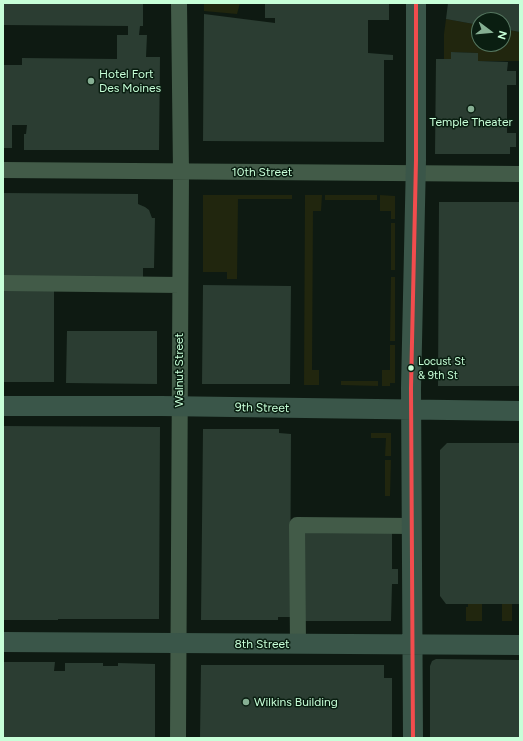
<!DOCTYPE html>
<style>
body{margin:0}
#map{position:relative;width:523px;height:741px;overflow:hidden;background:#0e1a12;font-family:Figtree,sans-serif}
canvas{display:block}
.frame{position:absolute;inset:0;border:4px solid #c7ffd8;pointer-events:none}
.north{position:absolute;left:471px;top:12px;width:40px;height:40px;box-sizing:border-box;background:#0a1e11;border:1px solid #567861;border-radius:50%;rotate:106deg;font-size:11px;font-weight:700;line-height:16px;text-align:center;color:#c7ffd8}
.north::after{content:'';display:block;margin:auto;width:14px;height:18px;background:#86af93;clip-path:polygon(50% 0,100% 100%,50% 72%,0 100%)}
</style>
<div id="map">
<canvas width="523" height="741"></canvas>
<div class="frame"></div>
<div class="north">N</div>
</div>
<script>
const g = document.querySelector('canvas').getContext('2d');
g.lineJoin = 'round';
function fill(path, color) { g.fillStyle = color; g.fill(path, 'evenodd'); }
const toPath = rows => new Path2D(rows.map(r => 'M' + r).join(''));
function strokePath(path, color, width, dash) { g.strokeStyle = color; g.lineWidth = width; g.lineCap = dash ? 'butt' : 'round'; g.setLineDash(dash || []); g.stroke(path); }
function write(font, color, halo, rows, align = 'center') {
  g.font = font + ' Figtree,sans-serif'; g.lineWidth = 3; g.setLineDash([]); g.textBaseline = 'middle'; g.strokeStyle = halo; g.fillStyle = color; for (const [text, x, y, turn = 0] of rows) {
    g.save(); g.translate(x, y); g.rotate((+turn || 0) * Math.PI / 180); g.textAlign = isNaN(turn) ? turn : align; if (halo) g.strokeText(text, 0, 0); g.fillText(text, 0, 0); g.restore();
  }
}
const green = toPath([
 [204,3,240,3,237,14,204,11],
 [446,19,479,25,479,44,503,44,503,29,520,32,520,61,478,61,478,53,452,52,451,59,444,59,444,34],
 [203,195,292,195,292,199,238,199,237,279,227,279,227,272,203,272],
 [305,195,322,195,321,211,313,211,312,370,319,370,319,385,304,385],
 [325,195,377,195,377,200,325,200],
 [380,195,395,196,395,219,391,219,391,211,380,211],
 [391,223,395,223,395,270,391,270],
 [391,277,395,277,395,341,390,341],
 [390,345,395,345,395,383,390,383,390,386,382,386,382,370,390,370],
 [341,381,378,381,378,386,341,385],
 [371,433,391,433,391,456,385,456,386,438,371,438],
 [385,460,391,460,390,496,385,496],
 [468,604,482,604,482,621,466,621,466,607,468,607],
 [502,604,512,604,512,621,502,621]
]);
const building = toPath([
 [3,3,143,3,143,26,140,26,139,35,147,35,146,57,160,57,159,150,24,150,24,134,26,134,27,125,12,125,12,148,3,148,3,65,22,65,22,58,117,59,117,35,128,35,128,26,3,25],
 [265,3,389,3,389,20,368,20,368,53,393,55,393,60,384,60,384,142,203,141,204,14,275,23,275,18,265,18],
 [448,3,520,3,520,32,503,29,503,20,479,20,479,25,446,19],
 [451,52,478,53,478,61,508,62,507,71,516,71,516,85,507,85,507,133,516,133,516,147,510,147,510,154,435,154,436,59,451,59],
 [3,193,138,194,138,204,145,207,149,210,152,218,155,218,154,268,143,268,143,278,3,276],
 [439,202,520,202,520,386,438,386],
 [203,285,291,286,290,384,202,384],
 [3,288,54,288,54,382,3,382],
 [67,331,157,331,157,384,66,383],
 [3,426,160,427,159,619,58,619,58,620,3,620],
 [203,429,279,429,279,433,291,434,290,617,278,617,278,620,201,620],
 [447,443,520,443,520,604,446,604,440,596,440,450],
 [303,531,392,531,392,569,398,569,398,584,392,584,391,621,302,621],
 [436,659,520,660,520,738,430,738,430,666,432,661],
 [3,662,55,662,54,671,65,671,65,663,103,663,103,666,118,666,118,663,155,664,155,738,3,738],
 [201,665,384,665,384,678,392,678,392,738,200,738]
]);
const minor = toPath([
 [3,170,520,174],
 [3,283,180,285],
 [298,644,297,525,412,526],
 [178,738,181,172,179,3]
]);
const major = toPath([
 [3,406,161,406,520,411],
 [3,642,520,645],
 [413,738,411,388,416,160,416,3]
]);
const bus1 = toPath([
 [413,738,411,388,416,160,416,3]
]);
const markers = [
 [91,81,4,"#86af93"],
 [471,109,4,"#86af93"],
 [411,368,3.5,"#c7ffd8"],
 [246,702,4,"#86af93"]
];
const busNames = [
 ["Locust St",418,362],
 ["& 9th St",418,376]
];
const poiNames = [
 ["Hotel Fort",99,74],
 ["Des Moines",99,88],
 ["Temple Theater",471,122,"center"],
 ["Wilkins Building",254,702]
];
const streetNames = [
 ["10th Street",262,172],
 ["Walnut Street",179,370,-90],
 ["9th Street",262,408,1],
 ["8th Street",262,644]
];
fill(green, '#21260e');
fill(building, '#2b3d32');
strokePath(minor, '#425b48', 16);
strokePath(major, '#3a5649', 20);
strokePath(bus1, '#f24c4d', 4);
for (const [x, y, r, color] of markers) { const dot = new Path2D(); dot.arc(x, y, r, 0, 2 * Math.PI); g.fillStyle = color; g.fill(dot); strokePath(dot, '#0a1e11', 1.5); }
write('11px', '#c7ffd8', '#0a1e11', busNames, 'left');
write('12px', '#c7ffd8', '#0a1e11', poiNames, 'left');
write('12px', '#c7ffd8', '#0a1e11', streetNames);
</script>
